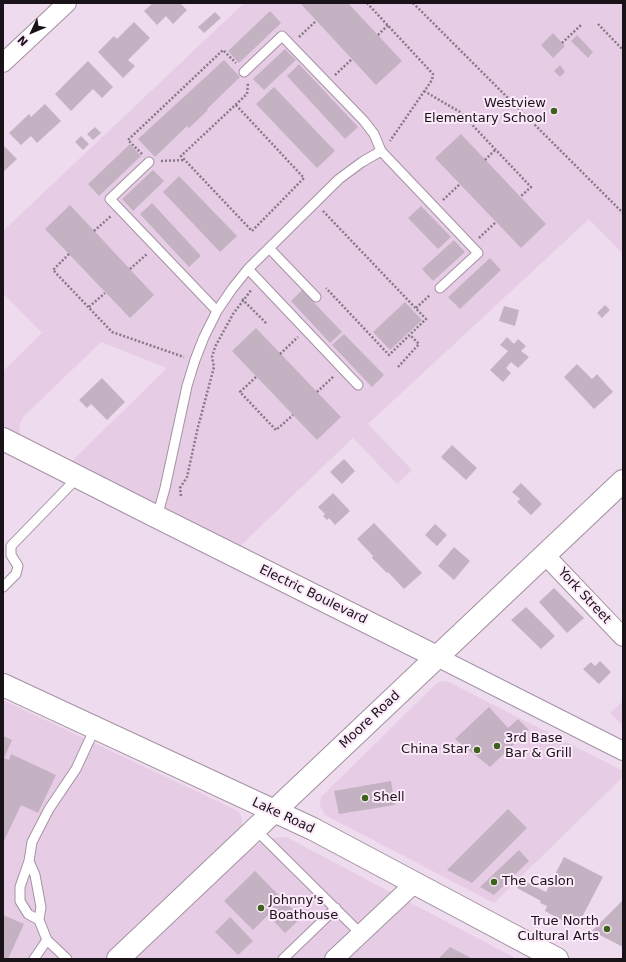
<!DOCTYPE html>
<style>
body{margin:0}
#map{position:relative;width:626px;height:962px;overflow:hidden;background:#eedbed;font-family:"DejaVu Sans",sans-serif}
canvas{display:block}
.frame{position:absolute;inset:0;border:4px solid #191319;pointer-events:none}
.north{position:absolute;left:12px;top:12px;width:40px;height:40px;-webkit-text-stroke:3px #fce9fa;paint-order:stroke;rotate:226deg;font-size:11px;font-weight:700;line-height:16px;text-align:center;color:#191319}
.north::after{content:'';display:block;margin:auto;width:14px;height:18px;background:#191319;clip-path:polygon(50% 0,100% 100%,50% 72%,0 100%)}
</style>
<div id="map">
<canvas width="626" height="962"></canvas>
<div class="frame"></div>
<div class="north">N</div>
</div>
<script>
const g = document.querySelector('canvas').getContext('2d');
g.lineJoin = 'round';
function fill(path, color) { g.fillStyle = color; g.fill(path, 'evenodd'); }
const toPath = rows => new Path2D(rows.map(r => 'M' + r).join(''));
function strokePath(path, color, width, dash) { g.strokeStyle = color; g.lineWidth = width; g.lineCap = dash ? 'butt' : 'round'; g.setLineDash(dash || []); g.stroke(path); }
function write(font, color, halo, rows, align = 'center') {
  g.font = font + ' "DejaVu Sans",sans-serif'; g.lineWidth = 4; g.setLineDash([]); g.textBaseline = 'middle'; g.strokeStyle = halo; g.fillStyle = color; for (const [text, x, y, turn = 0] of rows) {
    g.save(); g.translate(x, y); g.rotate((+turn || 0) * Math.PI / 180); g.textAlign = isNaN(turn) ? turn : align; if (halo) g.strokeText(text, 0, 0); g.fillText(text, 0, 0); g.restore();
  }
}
const built = toPath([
 [244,3,623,3,623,254,589,219,368,424,412,470,397,484,353,438,240,546,71,462,167,368,101,342,23,417,20,424,19,429,20,436,3,427,3,371,42,333,3,293,3,231],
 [447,681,623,771,623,777,494,903,325,815,320,806,321,797,434,686,439,682],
 [3,700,238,811,242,818,242,825,240,828,106,959,3,959],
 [623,701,623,724,622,725,610,713],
 [286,837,517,959,131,959,248,851,260,843,273,838]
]);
const building = toPath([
 [153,3,180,3,187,10,173,24,166,16,157,25,144,11],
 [300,3,348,3,402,61,376,85],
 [270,11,281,23,239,63,228,51],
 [215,12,221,18,204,33,198,27],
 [134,22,150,38,128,60,135,66,123,78,98,52,114,36,117,39],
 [553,33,565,46,553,58,541,45],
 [577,35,593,52,588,58,571,41],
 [285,49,296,60,264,90,253,79],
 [224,60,240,77,207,109,208,110,189,128,187,126,155,157,138,139],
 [88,61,113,87,102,98,93,89,71,111,55,94],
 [299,64,358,127,345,139,287,76],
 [560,65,565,72,560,77,554,71],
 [274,87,335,151,317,168,256,104],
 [45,104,61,121,37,143,31,136,21,145,9,133,29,114,31,117],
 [95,127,101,133,93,140,87,134],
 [461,134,546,224,521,248,435,158],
 [81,136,89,144,83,150,75,142],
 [130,144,141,156,99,196,88,184],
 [3,145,17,159,3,172],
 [153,170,164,181,133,211,122,199],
 [179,176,237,236,220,252,163,192],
 [152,203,201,256,189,267,140,214],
 [70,205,154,295,130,318,45,229],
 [421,206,451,237,438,249,408,218],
 [454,240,465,252,433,281,422,269],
 [490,258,501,270,460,309,448,297],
 [302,290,342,332,330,343,291,301],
 [405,302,422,320,390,350,373,332],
 [605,305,610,310,602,318,597,313],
 [504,306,519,310,515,326,499,321],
 [256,328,341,417,317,440,232,351],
 [344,334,384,375,372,387,332,345],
 [507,337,514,344,518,339,526,346,521,351,529,357,518,368,511,362,506,368,511,373,503,382,490,370,508,351,500,345],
 [577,364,592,379,597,374,613,392,594,409,564,377],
 [102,378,125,402,107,420,91,404,87,408,79,400],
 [452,445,477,468,466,480,441,457],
 [344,459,355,471,342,484,330,472],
 [521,483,542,504,531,515,517,502,520,499,512,492],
 [333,493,350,511,335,525,329,518,327,520,323,516,325,514,318,507],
 [374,523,422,573,404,589,388,572,387,573,372,558,373,556,357,539],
 [435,524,447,535,437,546,425,535],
 [454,547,470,561,454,580,438,566],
 [554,588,584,618,567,633,539,602],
 [526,607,555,636,541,649,511,620],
 [600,661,611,672,599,684,583,669,591,662,595,666],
 [489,707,508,728,518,719,529,730,490,767,455,739],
 [3,736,12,740,4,758,9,760,11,754,56,775,38,813,21,805,3,843],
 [391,781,395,805,339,814,334,791],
 [508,809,527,828,472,883,447,870],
 [519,850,529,861,494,895,480,887],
 [564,857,603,877,579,923,572,919,569,924,545,911,547,906,540,903,541,901,517,888,522,880,546,892],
 [255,871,301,918,285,933,268,915,253,930,224,901],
 [623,900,623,947,592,931],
 [3,915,24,924,8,959,3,959],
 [230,917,253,941,238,955,215,932],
 [450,947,473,959,438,959]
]);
const path = toPath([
 [367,3,433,74,432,80,390,141],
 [413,3,623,213],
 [598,24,623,50],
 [378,35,388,25],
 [299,37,316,21],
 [562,43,582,24],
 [335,75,352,59],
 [424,91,460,112,531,187,520,197],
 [236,105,304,178,252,231,181,156,247,94,248,83],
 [142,154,128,140,223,50,236,63],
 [485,160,496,149],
 [161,161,185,160],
 [443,200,460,184],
 [323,211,426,319,389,355,326,288],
 [94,231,111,216],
 [479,238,496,222],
 [69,254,53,270,112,332,184,357],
 [130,269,147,254],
 [242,299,267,324],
 [89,307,105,293],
 [416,308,430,295],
 [280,354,298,337],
 [398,367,419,344,410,335],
 [256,377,240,392,276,430,293,415],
 [317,392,334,376],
 [181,496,180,488,187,477,198,427,214,367,212,357,215,347,233,314,252,289]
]);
const service = toPath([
 [244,72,282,36,364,121,374,134,381,151,478,253,440,288],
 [149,162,110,199,217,311],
 [269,248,316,297],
 [248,269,358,385],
 [157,517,165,488,187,386,195,360,204,337,217,311,232,289,248,269,339,179,362,162,381,151],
 [3,587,16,574,18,566,11,555,11,546,78,477],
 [255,829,361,934],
 [29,861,35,875,41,907,39,920,47,940,67,959],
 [39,920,28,914,20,901,20,887,29,861,32,842,49,809,76,769,95,728],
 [34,959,47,940],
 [283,959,336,908]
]);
const minor = toPath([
 [3,63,67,3],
 [545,555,623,637],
 [437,657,623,751],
 [334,959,415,883]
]);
const tertiary = toPath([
 [3,439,157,517,437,657],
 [118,959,623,481]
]);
const primary = toPath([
 [3,685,313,829,557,959]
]);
const markers = [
 [554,111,4,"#3c621b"],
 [497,746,4,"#3c621b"],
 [477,750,4,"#3c621b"],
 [365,798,4,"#3c621b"],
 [494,882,4,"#3c621b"],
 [261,908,4,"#3c621b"],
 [607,929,4,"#3c621b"]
];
const poiNames = [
 ["Westview",546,104,"right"],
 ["Elementary School",546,119,"right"],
 ["3rd Base",505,739],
 ["Bar & Grill",505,754],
 ["China Star",469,750,"right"],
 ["Shell",373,798],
 ["The Caslon",502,882],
 ["Johnny's",269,901],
 ["Boathouse",269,916],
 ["True North",599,922,"right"],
 ["Cultural Arts",599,937,"right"]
];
const streetNames = [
 ["Electric Boulevard",313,595,26],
 ["York Street",584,596,47],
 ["Moore Road",370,720,-43],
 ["Lake Road",283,816,25]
];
fill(built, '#e6cde5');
fill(building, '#c4b2c3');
strokePath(service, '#a492a2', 11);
strokePath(minor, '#a492a2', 20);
strokePath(tertiary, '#a492a2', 24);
strokePath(primary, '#a492a2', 24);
strokePath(path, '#867985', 2.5, [2, 2]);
strokePath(service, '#fff', 9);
strokePath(minor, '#fff', 18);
strokePath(tertiary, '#fff', 22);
strokePath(primary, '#fff', 22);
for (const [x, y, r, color] of markers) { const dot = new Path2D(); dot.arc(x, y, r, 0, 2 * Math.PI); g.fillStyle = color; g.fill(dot); strokePath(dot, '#fce9fa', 1.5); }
write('13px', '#191319', '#fce9fa', poiNames, 'left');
write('13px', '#191319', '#fce9fa', streetNames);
</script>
